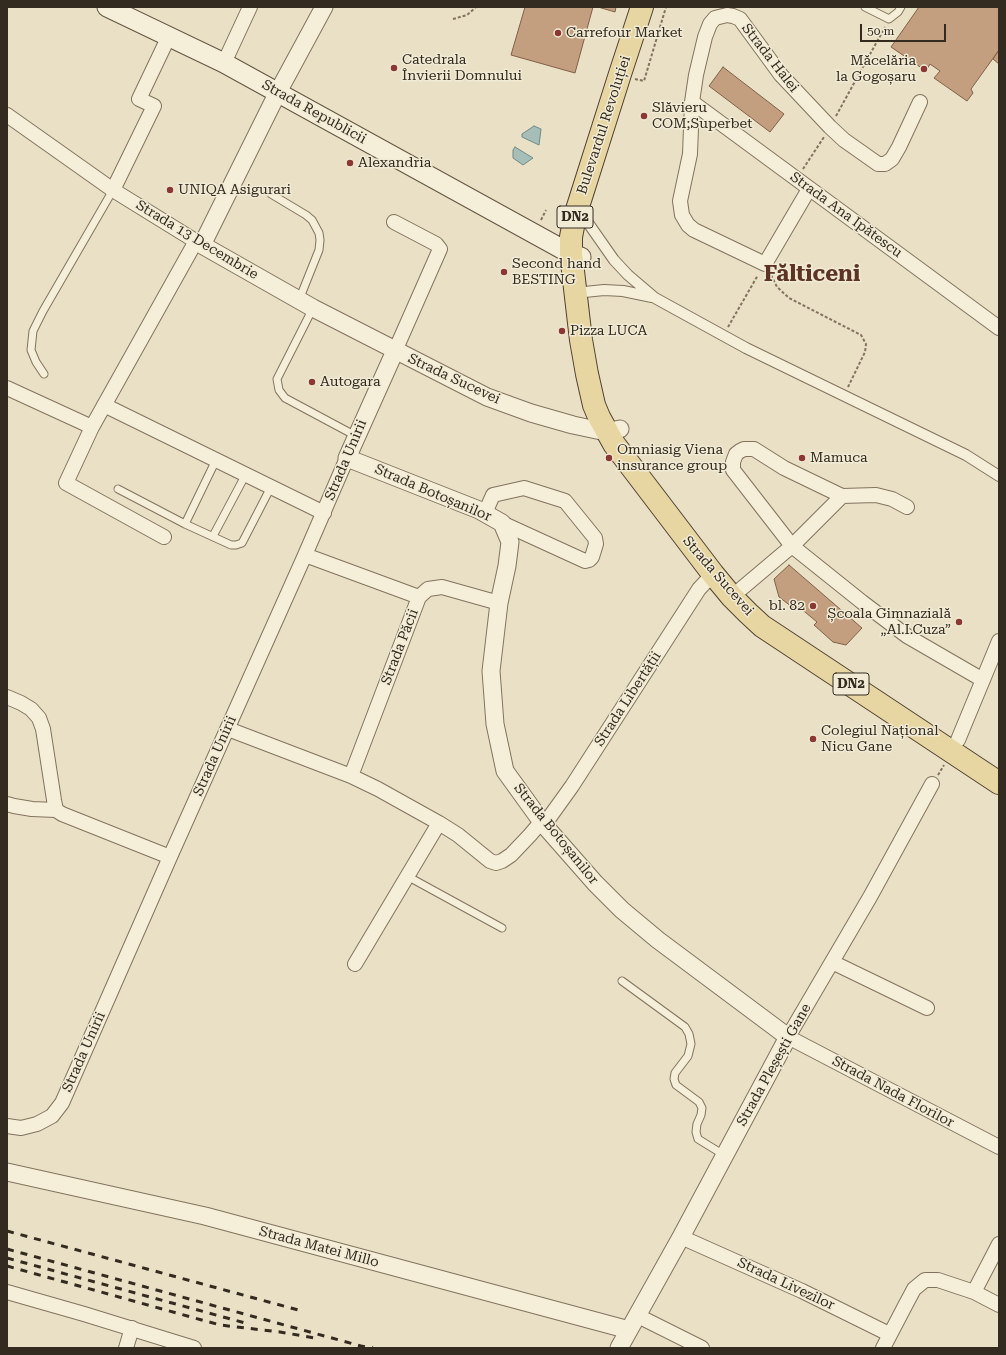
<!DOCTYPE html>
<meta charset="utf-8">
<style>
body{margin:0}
#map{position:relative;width:1006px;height:1355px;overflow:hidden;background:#e9e0c6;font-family:"Roboto Serif",serif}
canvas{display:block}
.frame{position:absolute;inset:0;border:8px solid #342b20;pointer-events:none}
.scale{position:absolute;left:860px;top:24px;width:86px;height:18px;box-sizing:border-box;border:2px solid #342b20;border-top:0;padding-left:5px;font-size:12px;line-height:14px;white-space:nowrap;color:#342b20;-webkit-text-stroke:3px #f1ebd5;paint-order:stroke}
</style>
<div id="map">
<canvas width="1006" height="1355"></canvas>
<div class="frame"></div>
<div class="scale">50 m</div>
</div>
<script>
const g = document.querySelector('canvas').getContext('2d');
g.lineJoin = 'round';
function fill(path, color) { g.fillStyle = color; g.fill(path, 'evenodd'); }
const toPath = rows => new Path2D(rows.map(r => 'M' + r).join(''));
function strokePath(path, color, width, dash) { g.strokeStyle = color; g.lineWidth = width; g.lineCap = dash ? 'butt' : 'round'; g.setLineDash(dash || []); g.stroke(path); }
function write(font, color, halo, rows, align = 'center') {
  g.font = font + ' "Roboto Serif",serif'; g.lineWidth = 3; g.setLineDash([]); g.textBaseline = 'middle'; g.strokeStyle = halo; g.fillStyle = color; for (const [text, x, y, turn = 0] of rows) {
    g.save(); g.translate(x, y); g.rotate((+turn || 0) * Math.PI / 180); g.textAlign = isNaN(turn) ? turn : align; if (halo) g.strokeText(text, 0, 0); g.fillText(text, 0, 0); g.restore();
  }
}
const water = toPath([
 [534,126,541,129,539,145,522,137,522,134,534,126],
 [515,147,533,158,523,165,513,158,513,150,515,147]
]);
const building = toPath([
 [525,7,593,7,575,73,511,55,525,7],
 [598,7,616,7,615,12,598,7],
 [919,7,999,7,999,50,971,89,973,93,967,101,934,78,940,71,930,64,926,71,891,47,919,7],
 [999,50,999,64,993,59,999,50],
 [723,67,784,114,770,132,709,86,723,67],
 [789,565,862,628,846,645,833,642,814,625,817,622,799,607,796,610,779,597,774,579,789,565]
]);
const path = toPath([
 [453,19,467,15,476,7],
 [635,79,644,81,666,7],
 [836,116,885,27],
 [803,169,824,137],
 [541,220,546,210],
 [771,275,777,287,789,298,861,335,866,344,865,352,848,387],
 [728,327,758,275],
 [938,775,944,765]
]);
const service = toPath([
 [865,7,889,19,898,12,901,7],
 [271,194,306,215,312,220,319,233,320,240,319,250,299,300],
 [313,308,277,379,279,390,285,398,356,436],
 [44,374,36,362,31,350,33,331,43,311,113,190],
 [216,460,185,524,231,545,236,545,242,543,271,487],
 [118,489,185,524],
 [213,536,246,474],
 [407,876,502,928],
 [622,981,685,1027,689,1034,691,1044,688,1056,675,1073,674,1079,676,1085,699,1102,702,1108,701,1115,697,1124,696,1132,698,1139,724,1155]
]);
const pedestrian = toPath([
 [575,216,586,220,614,260,628,275,655,298,746,348,966,455,999,476],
 [575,293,604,290,623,291,652,297]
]);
const minor = toPath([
 [224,63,250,7],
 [692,102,999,328],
 [7,115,113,190,202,245],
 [809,189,765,264,694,230,688,225,682,215,680,201,690,154,692,102,696,75,705,37,710,24,715,18,727,15,733,16,740,19,781,75,830,127,844,140,878,164,885,164,892,159,899,147,920,102],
 [113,190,154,106,139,99,169,36],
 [394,222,436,244,440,249,395,351],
 [7,388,92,427],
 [104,405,324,513],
 [907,507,892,499,876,495,842,496,784,468,754,449,744,449,740,451,736,454,733,462,733,470,792,546,862,602,907,636,983,680],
 [485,513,493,495,524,488,565,501,595,538,596,544,592,557,589,560,585,561,502,523],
 [164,537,66,483,92,427,196,241],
 [305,555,419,597],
 [741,589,792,546,842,496],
 [7,697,21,703,31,709,39,718,43,729,54,800,56,810,62,814,170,857],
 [228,729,351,776,378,789,439,823,458,835,490,861,496,863,502,861,511,855,530,835,542,821],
 [958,740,999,641],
 [351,776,419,597,428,589,442,587,499,603],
 [932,784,870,897,788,1037,999,1147],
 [7,804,14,806,32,809,56,810],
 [544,825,572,786,699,589,713,574],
 [832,962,927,1008],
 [355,964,439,823],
 [7,1126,21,1128,37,1124,52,1116,62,1103,170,857,305,555,347,458],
 [681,1237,802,1291,889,1334],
 [7,1292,84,1314,194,1348],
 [974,1292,999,1244],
 [638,1316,702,1348],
 [126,1348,132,1328],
 [883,1348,906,1304,914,1289,925,1280,938,1280,974,1292,999,1305]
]);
const tertiary = toPath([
 [324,7,278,92,202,245,313,308,487,397,531,413,573,425,606,432,620,429],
 [395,351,347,458,479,510,502,523,510,542,507,566,499,603,491,671,495,724,505,771,544,825,595,883,622,910,658,940,788,1037,681,1237,619,1348],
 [7,1172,205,1216,629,1330]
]);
const secondary = toPath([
 [107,7,224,63,571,254,581,257]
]);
const primary = toPath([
 [642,7,620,74,575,216,571,237,571,254,581,340,587,374,594,405,599,417,614,444,713,574,732,597,748,613,762,626,999,783]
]);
const rail = toPath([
 [7,1231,302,1311],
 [7,1249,361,1346,373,1348],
 [7,1258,249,1324],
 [7,1266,220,1325,280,1332,315,1338]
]);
const markers = [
 [558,33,4,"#8b3835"],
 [394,68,4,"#8b3835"],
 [924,69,4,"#8b3835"],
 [644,116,4,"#8b3835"],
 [350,163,4,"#8b3835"],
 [170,190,4,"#8b3835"],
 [504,272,4,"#8b3835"],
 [562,331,4,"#8b3835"],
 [312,382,4,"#8b3835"],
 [609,458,4,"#8b3835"],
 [802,458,4,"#8b3835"],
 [813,606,4,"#8b3835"],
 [959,622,4,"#8b3835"],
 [813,739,4,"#8b3835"]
];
const shields = [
 [575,217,36],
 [851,684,36]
];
const shieldNames = [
 ["DN2",575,217],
 ["DN2",851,684]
];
const poiNames = [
 ["Carrefour Market",566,33],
 ["Catedrala",402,60],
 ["Învierii Domnului",402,76],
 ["Măcelăria",916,61,"right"],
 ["la Gogoșaru",916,77,"right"],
 ["Slăvieru",652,108],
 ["COM;Superbet",652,124],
 ["Alexandria",358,163],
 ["UNIQA Asigurari",178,190],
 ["Second hand",512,264],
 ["BESTING",512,280],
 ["Pizza LUCA",570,331],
 ["Autogara",320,382],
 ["Omniasig Viena",617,450],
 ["insurance group",617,466],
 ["Mamuca",810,458],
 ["bl. 82",805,606,"right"],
 ["Școala Gimnazială",951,614,"right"],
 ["„Al.I.Cuza”",951,630,"right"],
 ["Colegiul Național",821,731],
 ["Nicu Gane",821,747]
];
const streetNames = [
 ["Strada Halei",770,58,52],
 ["Strada Republicii",314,112,29],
 ["Bulevardul Revoluției",604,125,-72],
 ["Strada Ana Ipătescu",846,215,36],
 ["Strada 13 Decembrie",197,240,31],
 ["Strada Sucevei",454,379,25],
 ["Strada Unirii",346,460,-67],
 ["Strada Botoșanilor",433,493,23],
 ["Strada Sucevei",718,576,49],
 ["Strada Păcii",400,647,-69],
 ["Strada Libertății",628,699,-57],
 ["Strada Unirii",215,756,-66],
 ["Strada Botoșanilor",556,834,51],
 ["Strada Unirii",84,1052,-66],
 ["Strada Pleșești Gane",774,1065,-61],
 ["Strada Nada Florilor",893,1092,28],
 ["Strada Matei Millo",319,1247,15],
 ["Strada Livezilor",786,1284,25]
];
const townNames = [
 ["Fălticeni",812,275]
];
fill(water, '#a7bdb8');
strokePath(water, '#6f8b85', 1);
fill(building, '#c39f80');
strokePath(building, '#7f6046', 1);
strokePath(service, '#83735e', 9);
strokePath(pedestrian, '#83735e', 12);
strokePath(minor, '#83735e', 16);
strokePath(tertiary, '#83735e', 19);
strokePath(secondary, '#645541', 21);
strokePath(primary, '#514232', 24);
strokePath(path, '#83735e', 2, [3, 2]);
strokePath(service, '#f5eed9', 7);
strokePath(pedestrian, '#f5eed9', 10);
strokePath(minor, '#f5eed9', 14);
strokePath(tertiary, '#f5eed9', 17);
strokePath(secondary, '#f5eed9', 19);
strokePath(primary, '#e8d6a2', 22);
strokePath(rail, '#342b20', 3, [7, 7]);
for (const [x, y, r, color] of markers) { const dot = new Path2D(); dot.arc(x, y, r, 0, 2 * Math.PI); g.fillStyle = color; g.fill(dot); strokePath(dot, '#f1ebd5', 1.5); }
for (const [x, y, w] of shields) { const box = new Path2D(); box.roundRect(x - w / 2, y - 11, w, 22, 3); g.fillStyle = '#f1ebd5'; g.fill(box); strokePath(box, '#342b20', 1); }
write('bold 13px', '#342b20', null, shieldNames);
write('14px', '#342b20', '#f1ebd5', poiNames, 'left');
write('14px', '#342b20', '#f1ebd5', streetNames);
write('bold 22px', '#5c3324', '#f1ebd5', townNames);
</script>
